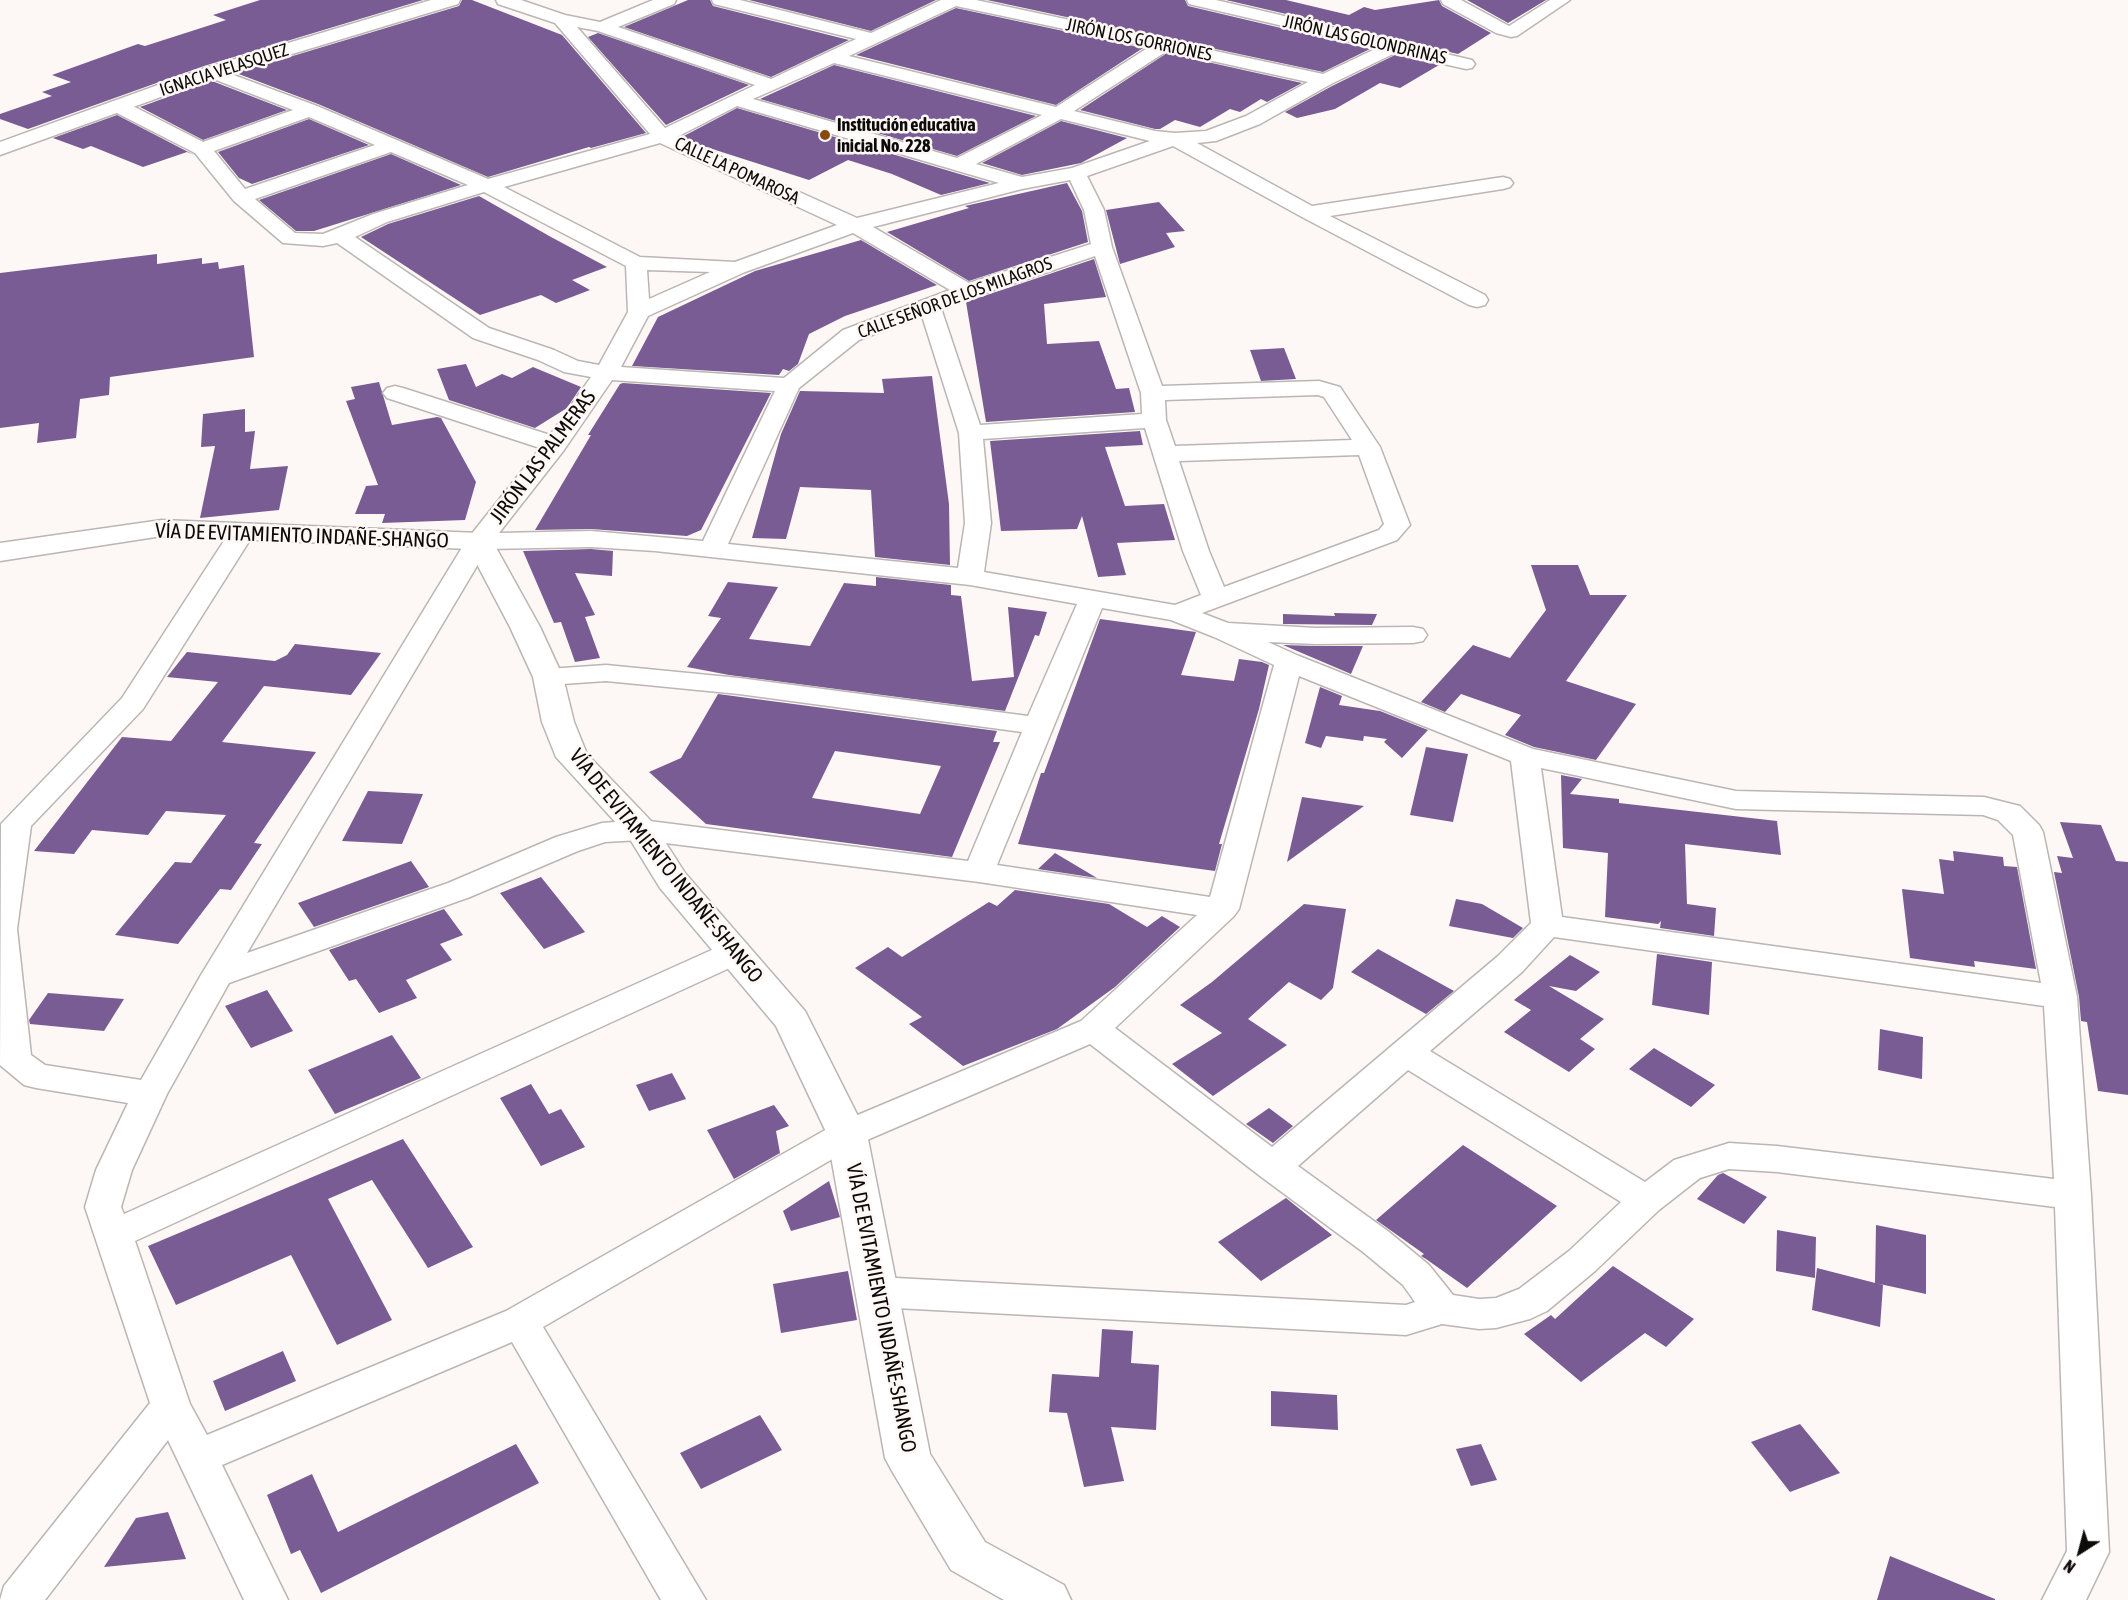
<!DOCTYPE html>
<meta charset="utf-8">
<style>
body{margin:0}
#map{position:relative;width:2128px;height:1600px;overflow:hidden;background:#fdf8f5;font-family:"Asap Condensed",sans-serif}
canvas{display:block}
.north{position:absolute;left:2050px;top:1522px;width:60px;height:60px;-webkit-text-stroke:4px #fdf8f5;paint-order:stroke;rotate:216deg;font-size:16px;font-weight:700;line-height:24px;text-align:center;color:#0d0b0a}
.north::after{content:'';display:block;margin:auto;width:21px;height:27px;background:#0d0b0a;clip-path:polygon(50% 0,100% 100%,50% 72%,0 100%)}
</style>
<div id="map">
<canvas width="2128" height="1600"></canvas>
<div class="north">N</div>
</div>
<script>
const g = document.querySelector('canvas').getContext('2d');
g.lineJoin = 'round';
function fill(path, color) { g.fillStyle = color; g.fill(path, 'evenodd'); }
const toPath = rows => new Path2D(rows.map(r => 'M' + r).join(''));
function strokePath(path, color, width, dash) { g.strokeStyle = color; g.lineWidth = width; g.lineCap = dash ? 'butt' : 'round'; g.setLineDash(dash || []); g.stroke(path); }
function write(font, color, halo, rows, align = 'center') {
  g.font = font + ' "Asap Condensed",sans-serif'; g.lineWidth = 5; g.setLineDash([]); g.textBaseline = 'middle'; g.strokeStyle = halo; g.fillStyle = color; for (const [text, x, y, turn = 0] of rows) {
    g.save(); g.translate(x, y); g.rotate((+turn || 0) * Math.PI / 180); g.textAlign = isNaN(turn) ? turn : align; if (halo) g.strokeText(text, 0, 0); g.fillText(text, 0, 0); g.restore();
  }
}
const building = toPath([
 [260,0,423,0,204,66,28,129,0,119,0,114,52,96,42,92,71,82,52,75,138,44,145,46,226,20,213,15],
 [462,0,472,0,562,35,646,133,591,148,589,147,488,177,318,104,236,73,459,6],
 [688,0,710,0,713,6,849,40,771,77,624,27],
 [749,0,936,0,871,31],
 [987,0,1185,0,1188,6,1370,49,1323,72],
 [1226,0,1286,0,1349,15,1364,7,1375,10,1439,0,1442,6,1491,33,1458,54],
 [1467,0,1546,0,1508,23],
 [956,8,1143,48,1056,105,856,55],
 [598,33,749,85,666,125,588,37],
 [1167,53,1302,83,1267,102,1261,99,1240,112,1230,109,1200,127,1175,120,1160,129,1155,129,1080,110],
 [1395,55,1439,65,1400,88,1380,83,1335,109,1297,118,1285,112,1332,86],
 [834,65,1036,116,957,156,760,99],
 [212,81,287,110,203,140,140,107],
 [737,108,990,183,941,195,892,174,848,160,809,180,703,146,682,137],
 [117,115,194,155,187,152,143,167,91,146,83,149,53,138],
 [309,119,369,145,252,184,239,178,218,152],
 [1061,121,1127,138,1081,163,1022,175,982,163],
 [391,154,461,185,314,231,296,231,259,200],
 [1067,183,1082,211,1088,242,969,281,887,232,969,208,965,206],
 [479,196,551,237,607,267,572,280,590,290,556,303,541,295,480,315,361,237,388,224],
 [1159,202,1185,231,1166,233,1175,247,1120,264,1106,210],
 [861,240,937,285,845,316,809,334,798,364,789,371,783,369,779,375,632,366,658,317,755,271],
 [157,254,157,264,202,258,202,264,218,262,219,269,244,265,254,357,110,377,109,395,80,399,76,438,37,443,39,423,0,428,0,273],
 [1094,259,1106,297,1044,304,1047,344,1099,341,1116,389,1129,388,1135,412,986,422,966,302],
 [1284,348,1296,379,1261,381,1250,350],
 [466,364,476,387,502,374,512,378,533,367,581,387,567,408,535,428,449,400,437,369],
 [932,376,949,504,950,565,875,557,871,490,800,487,786,539,752,538,781,434,800,391,884,393,882,379],
 [379,382,392,425,437,417,441,418,476,482,465,520,382,523,385,514,355,514,366,486,378,485,346,401,355,399,351,387],
 [623,383,771,393,701,530,687,536,591,529,535,530,591,435,588,435,620,384],
 [245,409,245,432,255,431,250,469,288,466,279,510,200,518,215,446,201,447,203,414],
 [1140,431,1143,445,1105,447,1125,506,1164,504,1175,540,1117,543,1126,575,1098,577,1082,516,1077,529,1001,531,990,441],
 [591,549,613,551,612,576,575,573,595,615,585,617,600,658,575,662,561,622,554,623,523,551],
 [1531,565,1578,565,1590,595,1627,595,1566,681,1636,704,1596,760,1534,747,1505,735,1521,715,1461,694,1445,712,1421,702,1473,645,1510,658,1546,610],
 [876,577,951,585,951,595,961,596,972,681,1014,677,1008,607,1047,612,1039,636,1035,635,1005,711,729,675,687,667,721,618,708,616,728,582,778,587,749,639,810,646,844,583,876,586],
 [1334,613,1377,614,1372,625,1283,624,1283,614,1335,616],
 [1100,619,1196,632,1181,675,1234,681,1239,659,1262,662,1269,665,1259,709,1219,844,1222,844,1215,871,1018,844,1041,773,1044,773],
 [295,644,381,653,351,695,264,686,222,742,316,752,254,843,262,844,231,890,220,889,178,944,115,935,175,862,191,863,226,815,166,811,148,835,92,830,74,854,34,851,122,737,171,741,218,682,167,677,187,652,275,661,287,655],
 [1283,645,1316,646,1363,646,1351,674],
 [1320,687,1342,696,1339,705,1380,711,1428,730,1402,758,1384,742,1387,739,1364,736,1363,741,1326,736,1321,748,1305,743],
 [718,694,997,731,993,742,1000,742,952,857,706,824,649,772,681,758],
 [835,751,941,766,920,814,812,798],
 [1426,747,1468,754,1453,822,1410,815],
 [1561,775,1582,779,1570,794,1619,799,1619,803,1777,821,1781,855,1685,844,1687,904,1716,908,1714,936,1660,928,1661,921,1658,924,1605,917,1608,853,1563,848],
 [368,791,423,794,402,844,342,841],
 [1302,797,1364,806,1287,862],
 [2060,822,2101,825,2116,861,2128,862,2128,1095,2098,1091,2087,1022,2081,1021,2079,997,2054,872,2062,873,2057,856,2073,858],
 [1953,851,2003,857,2004,866,2017,867,2036,969,1974,961,1975,967,1910,958,1902,889,1944,894,1939,859,1954,861],
 [1055,853,1097,878,1038,869],
 [411,861,429,887,314,927,298,903],
 [541,877,585,932,544,949,500,893],
 [1015,890,1109,904,1147,927,1162,916,1180,927,1115,987,1057,1029,963,1066,909,1024,922,1017,855,968,888,947,902,957,989,902,997,906],
 [1456,899,1482,904,1523,928,1513,938,1449,926],
 [1304,904,1346,909,1333,988,1321,1000,1289,982,1248,1019,1287,1045,1213,1096,1172,1064,1222,1033,1180,1005,1212,982],
 [444,909,463,935,440,944,452,960,406,980,417,998,379,1013,356,979,349,981,329,950],
 [1378,949,1454,991,1426,1014,1351,972],
 [1657,954,1712,962,1709,1015,1652,1005],
 [1570,955,1600,972,1576,991,1549,986,1604,1019,1580,1039,1595,1049,1569,1072,1504,1032,1531,1010,1514,1000],
 [267,990,293,1031,251,1048,225,1006],
 [48,993,124,999,104,1031,30,1024,29,1020],
 [1880,1029,1923,1037,1922,1079,1878,1070],
 [392,1035,421,1078,335,1114,308,1070],
 [1654,1048,1715,1085,1691,1107,1629,1069],
 [672,1073,686,1099,649,1111,636,1085],
 [531,1084,549,1114,561,1109,585,1147,541,1166,500,1098],
 [774,1105,789,1126,776,1131,780,1153,734,1179,707,1130],
 [1269,1108,1293,1126,1273,1143,1246,1124],
 [403,1139,473,1247,428,1268,372,1180,328,1199,392,1320,337,1345,291,1255,176,1305,148,1246],
 [1463,1145,1557,1206,1467,1288,1426,1259,1421,1256,1424,1254,1376,1220],
 [1723,1173,1767,1197,1744,1224,1697,1199,1718,1175],
 [829,1181,840,1217,791,1231,783,1211],
 [1286,1198,1332,1235,1261,1281,1218,1242],
 [1876,1225,1926,1235,1926,1294,1875,1283],
 [1777,1230,1816,1237,1815,1278,1776,1271],
 [1613,1266,1694,1319,1666,1347,1645,1333,1581,1382,1524,1334,1551,1315,1555,1319],
 [1817,1268,1883,1285,1880,1327,1812,1310],
 [848,1271,857,1320,781,1333,773,1284],
 [1102,1329,1133,1331,1131,1363,1159,1365,1156,1430,1111,1427,1124,1481,1084,1487,1067,1413,1049,1412,1052,1374,1099,1377],
 [283,1351,296,1381,225,1411,213,1381],
 [1271,1391,1337,1395,1338,1430,1271,1426],
 [760,1415,782,1450,701,1489,680,1453],
 [1800,1424,1840,1473,1790,1492,1751,1442],
 [516,1444,539,1483,321,1593,300,1550,291,1554,267,1495,312,1474,338,1532],
 [1481,1444,1497,1480,1471,1486,1456,1449],
 [168,1512,186,1559,104,1567,136,1518],
 [1890,1556,1995,1599,1995,1600,1877,1600]
]);
const minor = toPath([
 [496,0,521,0,565,15,600,22,653,0,676,0,674,4,618,27,771,79,856,39,714,4,712,0,740,0,871,33,941,0,976,0,1323,74,1377,48,1189,4,1187,0,1216,0,1472,60,1475,64,1472,68,1466,69,1395,53,1331,84,1260,124,1216,141,1197,143,1312,206,1503,177,1510,179,1513,183,1510,187,1503,189,1330,216,1485,295,1488,300,1485,305,1477,307,1469,305,1302,217,1173,146,1087,176,1104,210,1112,247,1162,386,1319,381,1340,387,1380,447,1410,525,1397,540,1202,613,1228,623,1316,628,1413,627,1423,629,1427,635,1423,641,1413,643,1316,644,1268,642,1299,656,1533,749,1736,791,1984,797,2020,806,2039,825,2043,832,2077,997,2091,1195,2109,1552,2086,1600,2042,1600,2067,1551,2055,1207,1777,1172,1729,1169,1700,1178,1659,1210,1595,1271,1547,1311,1530,1319,1496,1328,1479,1329,1442,1324,1406,1335,877,1307,864,1303,858,1292,864,1281,877,1277,1406,1305,1415,1302,1403,1285,1363,1252,1260,1176,1090,1044,860,1143,543,1327,706,1600,661,1600,512,1342,222,1465,288,1600,244,1600,168,1440,45,1600,0,1600,4,1586,150,1403,85,1207,96,1170,128,1103,36,1088,24,1085,0,1065,1,824,122,698,233,527,242,524,251,527,255,532,143,709,31,826,17,929,31,1055,45,1065,141,1080,201,975,466,541,540,448,387,398,383,393,387,388,395,386,403,388,550,435,591,377,564,372,538,360,473,338,337,243,323,246,283,243,234,201,195,153,111,110,109,106,111,102,118,100,125,102,203,142,293,110,206,76,203,72,206,68,212,67,317,106,488,179,650,134,555,23,498,4,496,0],
 [956,6,1149,47,1056,107,849,56,956,6],
 [577,27,598,31,755,85,665,128,577,27],
 [1167,51,1308,82,1246,116,1206,131,1175,133,1155,131,1074,111,1167,51],
 [834,63,1042,115,957,158,753,99,834,63],
 [737,106,999,183,857,218,677,137,737,106],
 [309,117,375,145,245,189,214,151,309,117],
 [1061,119,1150,141,1072,168,1022,177,976,164,1061,119],
 [660,143,837,225,735,262,640,257,504,187,660,143],
 [391,152,468,185,373,214,323,234,295,233,255,199,391,152],
 [1070,180,1084,210,1091,244,969,283,873,227,1022,189,1070,180],
 [484,192,626,266,628,312,599,365,578,361,554,350,489,328,355,237,387,222,484,192],
 [853,233,950,290,843,330,784,378,621,367,648,316,745,272,853,233],
 [1095,256,1141,393,1142,414,980,425,941,308,1095,256],
 [647,270,710,272,649,299,647,270],
 [922,316,959,433,965,523,958,568,728,544,799,388,859,340,922,316],
 [612,380,775,391,703,541,591,531,499,533,564,450,612,380],
 [1318,395,1324,397,1352,440,1175,446,1166,420,1165,400,1318,395],
 [1145,428,1183,551,1201,595,1175,605,984,572,991,523,983,439,1145,428],
 [1359,455,1384,524,1379,530,1224,587,1209,551,1179,461,1359,455],
 [591,547,655,551,970,585,1077,604,1028,716,739,678,606,665,548,669,538,671,534,677,538,683,548,685,606,681,739,694,1022,732,968,861,641,820,602,823,556,837,448,883,247,953,487,549,591,547],
 [1102,608,1171,620,1214,637,1274,665,1210,897,997,865,1102,608],
 [1299,676,1511,761,1531,923,1498,956,1272,1147,1115,1028,1234,916,1239,909,1299,676],
 [1541,768,1736,809,1983,815,1998,820,2013,835,2041,983,1562,917,1541,768],
 [641,840,979,882,1197,915,1081,1021,834,1125,506,1311,207,1435,190,1404,135,1241,747,960,752,952,747,944,736,941,725,944,124,1214,121,1207,132,1170,167,1094,229,983,470,897,578,851,605,842,641,840],
 [1554,937,2044,1006,2054,1179,1777,1146,1729,1143,1674,1160,1645,1182,1430,1051,1522,972,1554,937],
 [1408,1070,1621,1202,1569,1251,1519,1289,1496,1298,1479,1299,1453,1295,1429,1265,1389,1232,1298,1166,1408,1070],
 [1441,0,1461,0,1509,26,1550,0,1570,0,1517,36,1511,37,1496,33,1443,4,1441,0]
]);
const secondary = toPath([
 [431,0,460,0,458,4,219,76,0,155,0,142,205,68,431,0],
 [162,520,479,533,489,535,540,627,563,677,574,722,587,754,653,823,685,873,805,1011,867,1134,930,1454,985,1542,1064,1585,1071,1600,1004,1600,951,1570,892,1471,885,1458,827,1134,776,1026,660,888,628,836,556,757,542,722,533,677,510,627,469,549,162,536,0,561,0,543,162,520]
]);
const markers = [
 [825,135,6,"#88490d"]
];
const farStreetnames = [
 ["JIRÓN LOS GORRIONES",1139,40,12],
 ["JIRÓN LAS GOLONDRINAS",1365,40,13],
 ["IGNACIA VELASQUEZ",224,70,-18],
 ["CALLE LA POMAROSA",737,171,25],
 ["CALLE SEÑOR DE LOS MILAGROS",955,298,-20]
];
const farPoinames = [
 ["Institución educativa",837,125],
 ["inicial No. 228",837,146]
];
const streetNames = [
 ["JIRÓN LAS PALMERAS",543,457,-53],
 ["VÍA DE EVITAMIENTO INDAÑE-SHANGO",302,536,2],
 ["VÍA DE EVITAMIENTO INDAÑE-SHANGO",666,866,51],
 ["VÍA DE EVITAMIENTO INDAÑE-SHANGO",881,1308,79]
];
fill(building, '#795c94');
strokePath(minor, '#bab6b3', 3);
strokePath(secondary, '#bab6b3', 3);
fill(minor, '#fff');
fill(secondary, '#fff');
for (const [x, y, r, color] of markers) { const dot = new Path2D(); dot.arc(x, y, r, 0, 2 * Math.PI); g.fillStyle = color; g.fill(dot); strokePath(dot, '#fdf8f5', 2); }
write('18px', '#0d0b0a', '#fdf8f5', farStreetnames);
write('bold 18px', '#0d0b0a', '#fdf8f5', farPoinames, 'left');
write('21px', '#0d0b0a', '#fdf8f5', streetNames);
</script>
